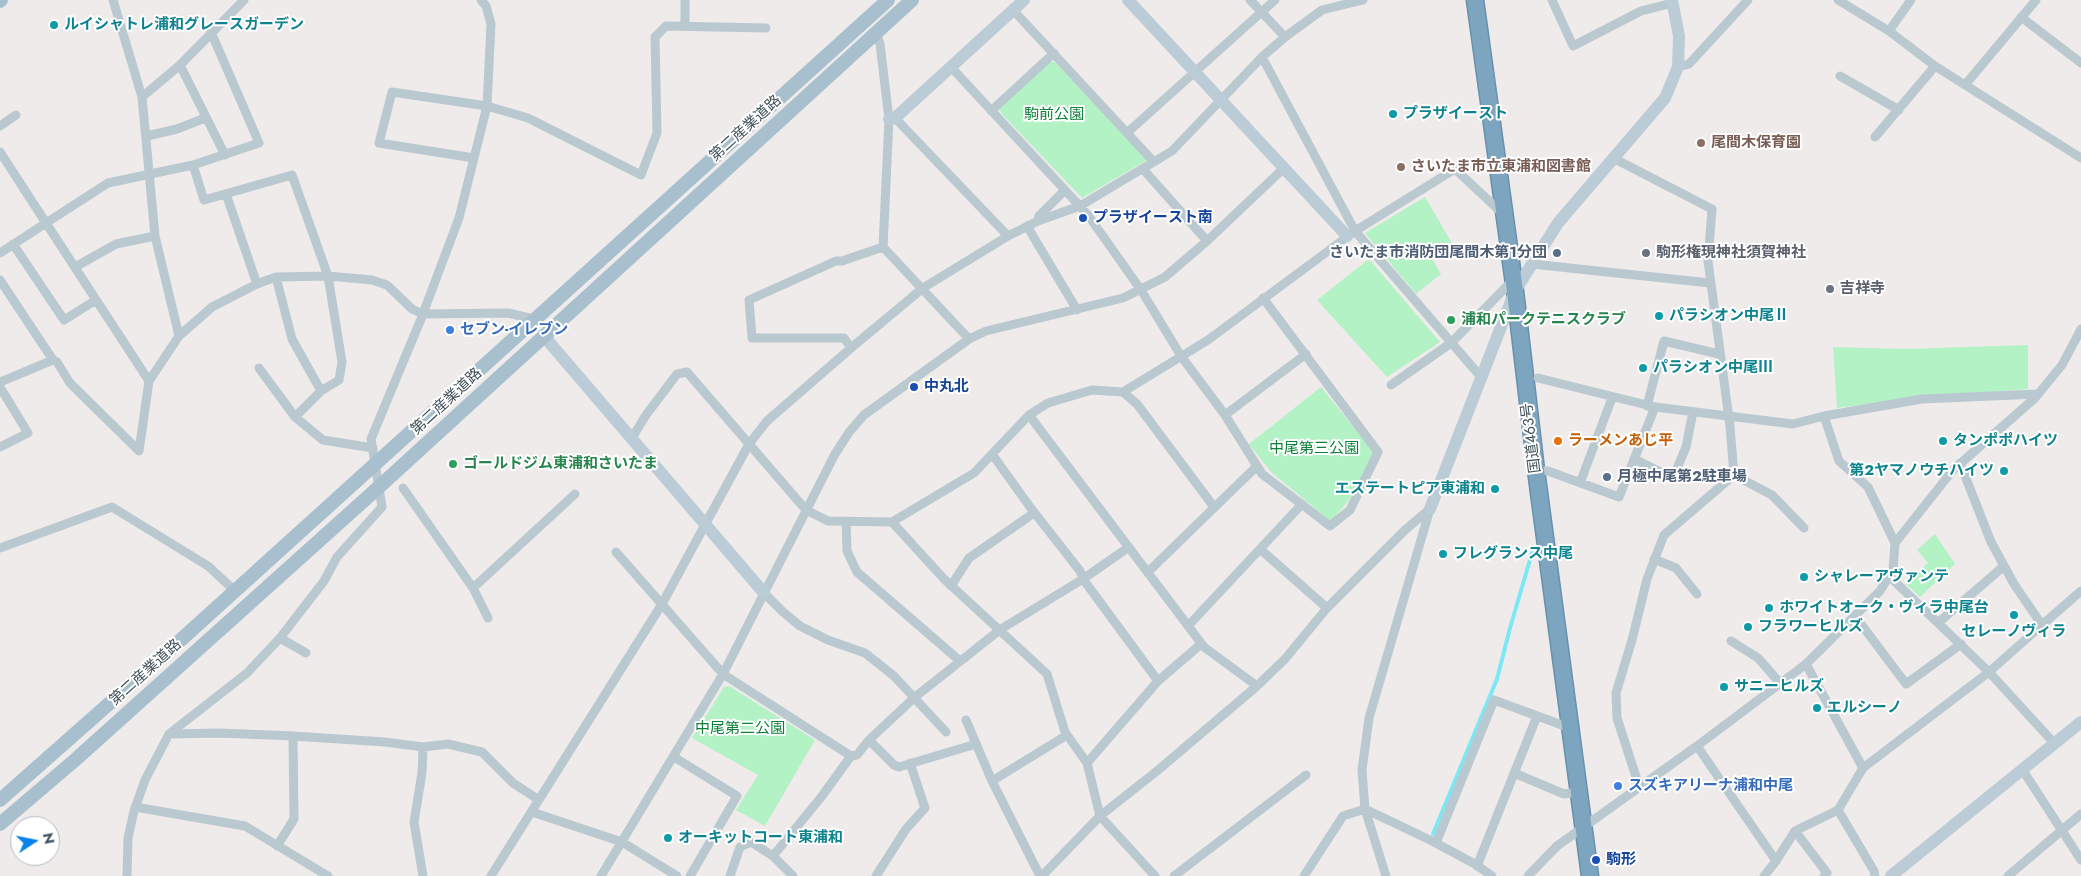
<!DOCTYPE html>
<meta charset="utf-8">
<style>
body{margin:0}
#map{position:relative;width:2081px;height:876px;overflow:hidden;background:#efebeb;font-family:Jost,sans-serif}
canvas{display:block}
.north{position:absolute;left:10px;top:816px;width:50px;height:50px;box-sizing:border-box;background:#fff;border:1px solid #b3babd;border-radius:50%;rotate:79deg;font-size:14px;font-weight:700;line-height:20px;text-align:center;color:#42525a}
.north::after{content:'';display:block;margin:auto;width:18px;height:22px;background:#0884ec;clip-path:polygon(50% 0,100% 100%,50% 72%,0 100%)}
</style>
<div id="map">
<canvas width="2081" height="876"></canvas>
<div class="north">N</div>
</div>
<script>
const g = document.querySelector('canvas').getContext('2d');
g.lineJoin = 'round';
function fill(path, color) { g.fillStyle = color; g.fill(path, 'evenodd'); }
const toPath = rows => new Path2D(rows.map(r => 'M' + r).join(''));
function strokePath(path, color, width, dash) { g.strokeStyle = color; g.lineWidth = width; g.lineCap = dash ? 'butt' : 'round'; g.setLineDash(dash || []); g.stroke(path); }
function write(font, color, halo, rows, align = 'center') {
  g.font = font + ' Jost,"Noto Sans JP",sans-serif'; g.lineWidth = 4; g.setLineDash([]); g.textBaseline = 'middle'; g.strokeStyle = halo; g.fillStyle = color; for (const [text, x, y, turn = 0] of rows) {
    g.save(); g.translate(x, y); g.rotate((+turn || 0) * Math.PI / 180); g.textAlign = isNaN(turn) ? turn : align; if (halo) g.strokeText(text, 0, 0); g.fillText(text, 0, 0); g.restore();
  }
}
const green = toPath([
 [1048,62,1055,62,1147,160,1082,198,1001,113,999,107],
 [1425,197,1453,245,1432,258,1441,274,1416,294,1365,233],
 [1369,259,1440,342,1387,377,1317,300],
 [2028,345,2028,389,1923,397,1837,408,1833,347,1906,349],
 [1321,387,1373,451,1374,456,1349,500,1333,519,1329,520,1271,472,1249,444],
 [1935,534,1955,564,1920,597,1906,584,1928,563,1917,550],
 [729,686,815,740,765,826,736,810,758,775,692,738,724,687]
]);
const stream = toPath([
 [1433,834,1497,679,1510,628,1532,553]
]);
const street = toPath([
 [113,0,142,97,155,236,179,336],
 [685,0,685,26],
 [1250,0,1285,37],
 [1552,0,1573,46,1641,11,1673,3],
 [1838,0,1889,31,1935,66,2081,158],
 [1013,10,1154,162],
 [2021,17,2081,63],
 [1889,31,1911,0],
 [876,33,880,44,889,119,883,247,969,339],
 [1262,57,1355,231,1481,377],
 [180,65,225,155],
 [951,67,1088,215,1141,290,1181,356,1225,415,1262,474,1330,526,1350,510,1378,452,1263,298],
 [1678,67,1689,64,1748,0],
 [1840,76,1899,110],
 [1965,85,2036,0],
 [142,97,180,65,244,0],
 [991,111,1054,53],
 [895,118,1008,236],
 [0,126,16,115],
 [1128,132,1275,0],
 [147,136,177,129,205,118],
 [1875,137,1935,66],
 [0,152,46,223,0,253],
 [474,158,379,143,392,92,487,106,528,118,641,175,657,133,655,37,666,26,766,28],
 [1613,158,1712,209,1708,261,1730,426,1734,475,1664,535,1647,579,1632,640,1616,693,1617,718,1639,786],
 [193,165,204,200,292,175,328,276,342,362,339,380,321,391,295,417],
 [1143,169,1207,241],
 [226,194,257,284],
 [1038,221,1039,216,1065,190],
 [1027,226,1077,310],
 [13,244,64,320,96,300],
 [1532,264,1710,283],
 [75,267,116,244,155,236],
 [276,277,292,339,321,391],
 [0,280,53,360],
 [851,348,844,338,752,338,749,300,836,261,842,261,883,247],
 [259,368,295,417,323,440,373,448],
 [1538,378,1655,407,1793,424,1824,416,1922,399,2038,394],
 [149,381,46,223,108,183,193,165,259,143,211,32],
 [0,382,53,360,57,362,70,383,139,451],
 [1391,385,1451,343,1513,280],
 [0,387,28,433,0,447],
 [1123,392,1208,340,1355,231,1455,169,1502,213],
 [1647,406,1664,341,1719,354],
 [1029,415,1204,647,1257,686],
 [1225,415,1306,354],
 [632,438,646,415,677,374,687,372,806,510,828,521,892,522,944,579,1047,674,1065,732,1087,763,1100,816,1155,876],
 [139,451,149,381,179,336,212,307,257,284,276,277,328,276,372,280,387,285,412,309,423,314,508,313,534,319],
 [992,454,1030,507,1080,571,1083,579,1158,681],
 [1634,459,1673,478,1686,447,1693,412],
 [1960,463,1991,542,2014,584,2042,625,2081,591],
 [1536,470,1548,471,1619,497,1655,407],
 [1734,475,1772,495,1804,528],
 [1580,483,1612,398],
 [403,488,473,588,488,618],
 [846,522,847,551,857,572,960,661],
 [892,522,974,473,1029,415,1048,403,1092,390,1123,392,1137,404,1214,507],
 [1895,543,1953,470,2035,398,2062,365,2081,329],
 [0,548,112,507,208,566,235,591],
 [1260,549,1327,608],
 [616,552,723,674,851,756,857,755,869,740,894,765,899,767,976,744],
 [1654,559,1676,568,1697,594],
 [1148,572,1257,466],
 [1889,576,1989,672,2054,743],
 [951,586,969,558,1034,513],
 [473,588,575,494],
 [764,593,783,612,800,626,828,640,865,653,894,676,946,732],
 [1855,616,1906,684,1961,644],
 [1939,622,2004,566],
 [1188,626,1302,504],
 [1731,641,1758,658,1780,683],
 [306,653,280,638,324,581,337,557,382,507,371,439,421,319,459,218,487,106,491,24,486,6,481,0],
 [1806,664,1863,768],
 [966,720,992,781,1040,876],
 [169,734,220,733,293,736,385,742,423,747,448,744,482,752,513,783,539,800],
 [869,740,915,697,1001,629,1083,579,1129,547],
 [1697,746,1776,861],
 [674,757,737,796,690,876],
 [1087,763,1158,681,1201,644],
 [2022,769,2081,860],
 [1514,773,1564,794,1578,792],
 [992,781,1067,735],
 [135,807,245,826,328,876],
 [1838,810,1874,871,1875,876],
 [532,812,622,842,677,876],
 [1795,831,1827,873,1824,876],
 [1436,843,1494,700,1570,728],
 [277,846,294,819,293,736],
 [773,856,822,796,851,756],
 [1477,866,1537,716],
 [127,876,128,838,134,811,145,780,169,734,247,673,280,638],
 [423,876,414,822,422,773,423,747],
 [491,876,662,604,749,444,767,421,851,348,923,288,1008,236,1038,221,1080,206,1172,151,1262,57,1285,37,1322,10,1363,0],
 [601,876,723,674,835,454,850,431,864,415,969,339,986,331,1123,298,1165,277,1207,241,1284,168],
 [730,876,740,847,751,842,773,856,793,876],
 [876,876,906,829,925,808,910,763],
 [1042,876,1100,816,1157,771,1257,686,1285,659,1327,608,1405,530,1430,509],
 [1174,876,1306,775],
 [1304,876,1343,816,1365,809,1432,841,1475,864,1492,876],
 [1386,876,1365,809,1362,770,1369,718,1430,509],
 [1528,876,1557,846,1697,746,1806,664,1880,591,1893,570,1895,543,1868,487,1839,461,1824,416],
 [1764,876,1776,861,1795,831,1838,810,1863,768,1989,672,2042,625],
 [2008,876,2081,814]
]);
const secondary = toPath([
 [1128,0,1347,236],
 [889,119,895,118,1024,0],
 [543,335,764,593],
 [1430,509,1515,291,1558,223,1665,98,1678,67,1679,36,1672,0],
 [1891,876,2081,722]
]);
const primary = toPath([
 [0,1,1,0],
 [0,800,163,656,888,0],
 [0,824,75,760,380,486,912,0]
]);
const highway = toPath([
 [1475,0,1515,291,1536,470,1590,876]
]);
const markers = [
 [54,25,5,"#0f9aa8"],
 [1393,114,5,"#0f9aa8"],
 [1701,143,5,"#8d6e63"],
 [1401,167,5,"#8d6e63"],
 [1083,218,5,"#1a4fb4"],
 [1557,253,5,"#5c6f8a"],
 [1646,253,5,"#6b7280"],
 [1830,289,5,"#6b7280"],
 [1659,316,5,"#0f9aa8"],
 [1451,320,5,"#2e9e5b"],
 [450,330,5,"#3f7fe0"],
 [1643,368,5,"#0f9aa8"],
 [914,387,5,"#1a4fb4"],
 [1558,441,5,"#e8710a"],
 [1943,441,5,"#0f9aa8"],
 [453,464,5,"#2e9e5b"],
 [2004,471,5,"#0f9aa8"],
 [1607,477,5,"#5c6f8a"],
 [1495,489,5,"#0f9aa8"],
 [1443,554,5,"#0f9aa8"],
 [1804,577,5,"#0f9aa8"],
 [1769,608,5,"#0f9aa8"],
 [2014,615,5,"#0f9aa8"],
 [1748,627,5,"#0f9aa8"],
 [1724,687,5,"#0f9aa8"],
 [1817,708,5,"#0f9aa8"],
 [1618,786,5,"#3f7fe0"],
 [668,838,5,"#0f9aa8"],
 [1596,860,5,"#1a4fb4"]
];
const cultureNames = [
 ["ルイシャトレ浦和グレースガーデン",64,25],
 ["プラザイースト",1403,114],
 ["パラシオン中尾Ⅱ",1669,316],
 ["パラシオン中尾Ⅲ",1653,368],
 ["タンポポハイツ",1953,441],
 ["第2ヤマノウチハイツ",1994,471,"right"],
 ["エステートピア東浦和",1485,489,"right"],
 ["フレグランス中尾",1453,554],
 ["シャレーアヴァンテ",1814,577],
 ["ホワイトオーク・ヴィラ中尾台",1779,608],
 ["フラワーヒルズ",1758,627],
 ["セレーノヴィラ",2014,632,"center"],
 ["サニーヒルズ",1734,687],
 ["エルシーノ",1827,708],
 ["オーキットコート東浦和",678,838]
];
const parkNames = [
 ["駒前公園",1054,115],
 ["中尾第三公園",1314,449],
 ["中尾第二公園",740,729]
];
const streetNames = [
 ["第二産業道路",746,129,-42],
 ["第二産業道路",447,402,-43],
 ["国道463号",1532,438,-97],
 ["第二産業道路",146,673,-42]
];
const educationNames = [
 ["尾間木保育園",1711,143],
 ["さいたま市立東浦和図書館",1411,167]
];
const transitNames = [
 ["プラザイースト南",1093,218],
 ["中丸北",924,387],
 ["駒形",1606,860]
];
const serviceNames = [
 ["さいたま市消防団尾間木第1分団",1547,253],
 ["月極中尾第2駐車場",1617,477,"left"]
];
const worshipNames = [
 ["駒形権現神社須賀神社",1656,253],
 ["吉祥寺",1840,289]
];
const leisureNames = [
 ["浦和パークテニスクラブ",1461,320],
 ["ゴールドジム東浦和さいたま",463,464]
];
const shopNames = [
 ["セブン-イレブン",460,330],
 ["スズキアリーナ浦和中尾",1628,786]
];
const foodNames = [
 ["ラーメンあじ平",1568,441]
];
fill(green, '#b3f2c5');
strokePath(stream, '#7ce8f4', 4);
strokePath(highway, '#6990ac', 19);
strokePath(street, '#bac8d0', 9);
strokePath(secondary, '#bbccd7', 12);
strokePath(primary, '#a8bfce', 14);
strokePath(highway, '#7da5c0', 16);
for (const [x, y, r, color] of markers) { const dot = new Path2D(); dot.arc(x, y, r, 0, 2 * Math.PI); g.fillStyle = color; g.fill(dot); strokePath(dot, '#fff', 2); }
write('bold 15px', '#0d838f', '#fff', cultureNames, 'left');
write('15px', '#0d813b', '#fff', parkNames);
write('15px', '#42525a', '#fff', streetNames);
write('bold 15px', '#785e54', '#fff', educationNames, 'left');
write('bold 15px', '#164399', '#fff', transitNames, 'left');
write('bold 15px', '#4e5e75', '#fff', serviceNames, 'right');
write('bold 15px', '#5b616d', '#fff', worshipNames, 'left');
write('bold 15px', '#27864d', '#fff', leisureNames, 'left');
write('bold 15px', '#366cbe', '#fff', shopNames, 'left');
write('bold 15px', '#c56008', '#fff', foodNames, 'left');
</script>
